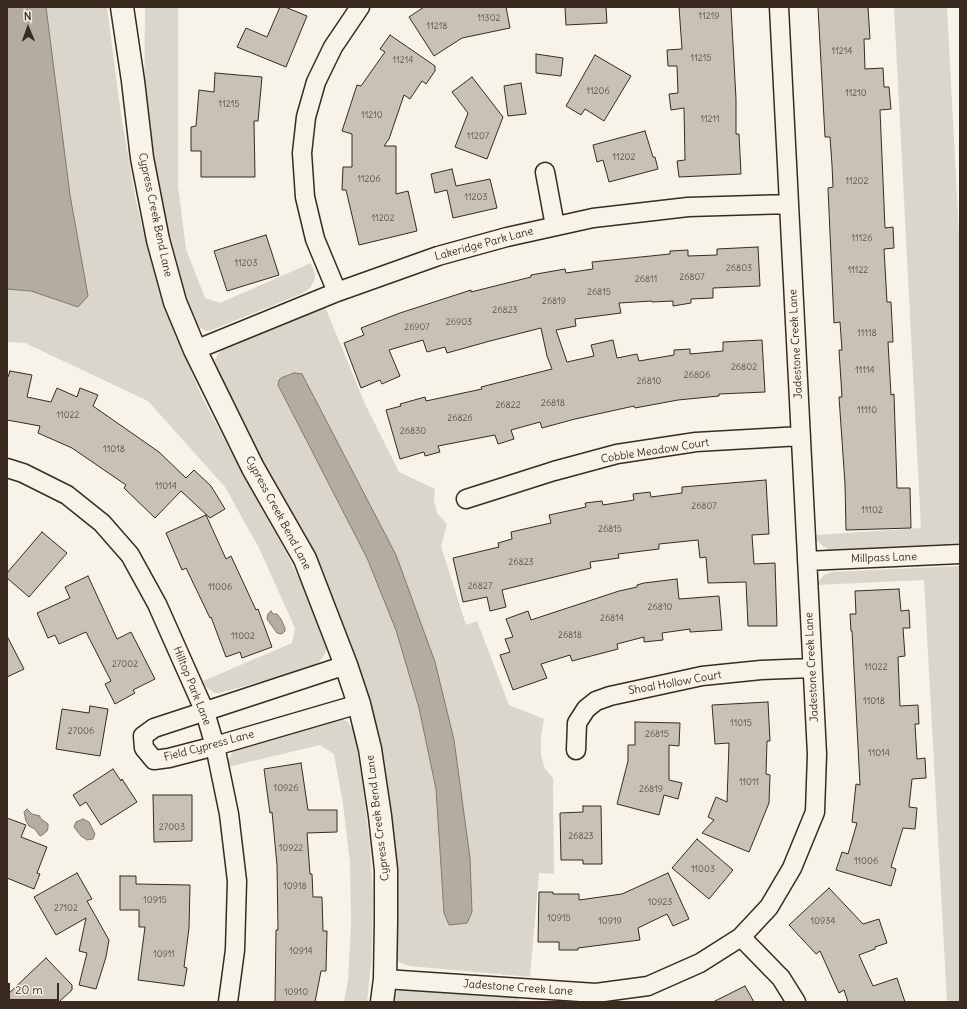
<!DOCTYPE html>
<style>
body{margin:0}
#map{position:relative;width:967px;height:1009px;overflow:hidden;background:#f7f3e8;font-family:Delius,sans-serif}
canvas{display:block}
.frame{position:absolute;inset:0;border:8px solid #3b2a1e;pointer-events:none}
.north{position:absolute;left:8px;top:8px;width:40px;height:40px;-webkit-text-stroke:3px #f7f3e8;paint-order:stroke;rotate:358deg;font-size:11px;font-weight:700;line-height:16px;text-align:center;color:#3b2a1e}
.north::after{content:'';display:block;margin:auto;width:14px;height:18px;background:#3b2a1e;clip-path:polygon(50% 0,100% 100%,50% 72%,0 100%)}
.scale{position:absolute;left:8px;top:983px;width:51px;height:18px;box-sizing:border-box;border:2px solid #3b2a1e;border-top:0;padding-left:5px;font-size:12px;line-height:14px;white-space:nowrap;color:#3b2a1e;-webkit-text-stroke:3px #f7f3e8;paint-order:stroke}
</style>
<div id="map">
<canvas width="967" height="1009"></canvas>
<div class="frame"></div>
<div class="north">N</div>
<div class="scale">20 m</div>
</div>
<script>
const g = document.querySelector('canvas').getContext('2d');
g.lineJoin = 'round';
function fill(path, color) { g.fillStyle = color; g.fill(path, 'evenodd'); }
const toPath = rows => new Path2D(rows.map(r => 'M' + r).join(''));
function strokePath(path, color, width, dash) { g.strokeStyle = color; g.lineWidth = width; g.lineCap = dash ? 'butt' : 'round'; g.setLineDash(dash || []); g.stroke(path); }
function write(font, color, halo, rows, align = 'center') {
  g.font = font + ' Delius,sans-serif'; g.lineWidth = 3.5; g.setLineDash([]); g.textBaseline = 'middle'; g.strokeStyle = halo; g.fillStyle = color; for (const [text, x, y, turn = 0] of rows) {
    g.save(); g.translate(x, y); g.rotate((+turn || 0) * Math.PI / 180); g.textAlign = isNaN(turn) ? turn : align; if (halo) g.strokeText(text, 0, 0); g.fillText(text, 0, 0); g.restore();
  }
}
const green = toPath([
 [7,7,107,7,121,115,135,196,142,227,162,296,176,337,203,399,230,450,283,547,308,596,325,638,327,650,322,658,316,666,220,693,215,693,206,687,203,681,292,643,295,628,259,548,225,487,148,401,25,343,7,342],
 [145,7,178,7,178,185,186,249,205,298,220,303,311,263,315,274,315,279,310,288,301,294,212,330,205,331,198,326,192,319,172,257,144,122],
 [894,7,947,7,960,253,960,543,829,550,823,546,816,540,815,535,921,528],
 [325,307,365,404,399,472,435,489,434,500,437,513,447,524,441,546,466,625,477,621,509,705,544,719,541,737,541,755,545,769,553,778,554,874,539,873,530,977,409,966,401,963,395,958,363,685,346,634,316,563,250,441,214,369,214,362,218,354,222,350],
 [960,566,960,1002,947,1002,924,580,817,585,820,580,824,575,832,572],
 [340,718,348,722,354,732,362,779,370,846,373,895,372,955,367,1002,344,1002,348,980,351,923,350,863,343,804,334,754,320,745,228,767,229,759,233,751,240,745],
 [406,988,519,998,519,1002,389,1002,390,998,394,994,399,990]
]);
const water = toPath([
 [7,7,46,7,70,195,88,296,78,307,31,291,7,289,7,7],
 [294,373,302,374,396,555,435,662,454,740,470,858,472,912,467,923,449,925,444,913,436,789,419,708,396,630,367,558,278,385,279,380,281,378,294,373],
 [271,611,273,614,277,614,281,619,285,628,285,631,282,634,277,633,267,619,268,614,271,611],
 [27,809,32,814,40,816,40,818,48,824,48,828,47,831,41,836,39,835,35,829,29,826,26,821,24,812,27,809],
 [83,819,89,822,95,834,93,839,87,840,81,836,74,827,76,822,83,819]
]);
const building = toPath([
 [280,7,285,7,307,16,286,67,237,47,246,28,267,37,280,7],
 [424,7,506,7,510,28,462,38,434,56,409,17,424,7],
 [565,7,606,7,607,23,566,25,565,7],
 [679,7,731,7,736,99,736,134,739,134,741,174,679,177,677,161,685,160,684,108,671,110,669,94,678,93,677,66,668,66,667,50,682,49,679,7],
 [818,7,868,7,870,39,864,39,865,69,883,68,884,87,889,87,891,109,880,110,885,228,893,227,894,248,884,249,887,302,891,302,893,342,888,342,891,395,894,394,897,488,910,488,911,528,846,530,845,484,839,397,842,397,839,350,842,350,840,322,834,323,828,188,833,187,832,165,830,137,825,137,818,7],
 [390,35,435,66,435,71,426,84,422,81,410,99,404,95,389,139,384,146,396,146,396,194,408,191,417,231,359,245,346,190,342,190,343,167,352,167,352,134,342,131,357,85,361,86,385,52,380,49,390,35],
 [536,54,563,58,561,76,536,73,536,54],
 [595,55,631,76,604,121,585,109,581,115,566,106,595,55],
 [215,73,262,77,258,121,254,121,255,177,201,177,201,151,191,151,191,127,196,126,199,90,214,92,215,73],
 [472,77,503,117,487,159,455,147,468,113,452,92,472,77],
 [521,83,526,114,508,116,504,86,521,83],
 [645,131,653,157,655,157,658,169,609,182,603,160,597,162,593,145,645,131],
 [452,169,456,186,490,179,497,208,453,218,447,190,435,193,431,174,452,169],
 [266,235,279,275,227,291,214,251,266,235],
 [758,247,760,286,713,288,713,298,691,299,691,303,673,306,673,301,652,302,652,301,619,303,621,313,575,319,576,326,556,330,567,362,594,356,591,345,613,340,617,358,637,354,639,361,674,355,674,350,690,349,690,354,723,351,723,342,762,340,765,392,719,394,719,396,678,400,635,408,634,406,575,419,542,428,540,422,511,430,514,439,498,444,495,435,438,446,440,452,425,456,424,452,400,459,386,410,401,406,400,404,425,397,426,401,482,389,481,387,552,369,547,356,541,328,490,341,447,353,445,347,427,352,423,340,389,350,400,376,382,384,380,380,361,388,344,343,364,335,361,328,400,313,471,290,471,292,531,277,531,275,565,269,566,273,593,269,592,262,670,254,670,251,688,250,688,256,717,255,717,249,758,247],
 [10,371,32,375,27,397,51,402,57,388,77,397,80,388,98,395,93,406,159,452,186,478,194,470,211,486,225,509,210,518,181,491,155,518,124,488,126,485,72,448,38,433,40,426,7,420,7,377,8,377,10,371],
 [766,480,769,534,752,535,754,564,775,563,777,626,748,626,746,582,708,583,706,557,700,558,698,540,659,544,659,549,618,554,619,558,590,562,591,568,502,590,506,607,490,611,487,597,463,602,453,558,499,547,498,543,512,539,511,532,551,523,549,515,586,507,585,503,602,501,603,505,634,500,633,494,650,492,651,497,682,493,682,487,766,480],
 [206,515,226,559,231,556,256,610,258,609,272,647,242,658,240,652,226,657,211,617,210,618,186,568,182,570,166,533,206,515],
 [42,532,67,553,29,597,7,578,7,573,42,532],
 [88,576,117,639,131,632,155,679,133,690,135,693,115,704,105,684,111,681,86,632,59,644,55,635,48,638,37,613,70,598,65,587,88,576],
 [677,579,679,599,719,596,722,630,690,632,690,629,662,633,663,640,644,642,644,637,617,644,618,649,572,661,570,655,541,664,547,678,513,690,500,655,510,652,505,639,513,637,506,619,528,611,531,620,619,591,637,587,637,585,644,583,677,579],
 [899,589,901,611,909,610,910,628,903,628,905,656,898,657,900,706,918,705,919,724,915,724,917,759,925,758,926,778,912,779,909,807,917,808,915,829,903,828,891,867,896,869,891,886,836,870,842,852,848,854,857,823,852,822,856,784,860,785,852,631,851,631,850,614,856,614,855,591,899,589],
 [7,636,24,669,7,677,7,636],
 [768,702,770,741,767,741,766,774,770,775,769,803,749,852,702,833,714,820,708,817,716,797,727,802,729,743,715,744,712,705,768,702],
 [90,706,108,709,100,756,56,749,62,709,89,713,90,706],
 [635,722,680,723,679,746,669,745,669,780,682,783,678,799,664,795,659,815,617,804,628,761,628,745,635,745,635,722],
 [301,763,308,810,337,810,337,832,307,833,310,874,312,874,313,897,322,897,323,931,327,931,326,971,321,971,315,1002,275,1002,276,930,278,930,277,865,272,812,270,813,264,769,301,763],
 [113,769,121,781,122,779,137,802,101,825,86,802,80,806,73,795,113,769],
 [153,795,192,795,192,841,154,842,153,795],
 [583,806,601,806,602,864,583,864,583,860,561,860,560,813,583,812,583,806],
 [7,818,26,825,21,837,47,847,37,873,40,874,34,889,7,878,7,818],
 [697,839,733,870,709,899,672,868,697,839],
 [77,873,92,899,87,901,109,940,106,957,96,989,79,985,87,953,79,951,86,918,56,935,34,897,77,873],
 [668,873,689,919,673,926,667,914,638,928,640,940,578,948,578,950,559,950,559,942,538,942,539,892,553,892,553,894,579,894,579,900,622,894,668,873],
 [120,876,136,876,136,884,190,885,189,928,184,967,187,968,184,986,138,980,145,927,139,927,139,910,120,910,120,876],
 [829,888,863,924,879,919,887,943,875,947,875,949,859,955,873,986,897,978,905,1002,848,1002,844,990,839,993,820,951,816,954,789,925,829,888],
 [46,958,72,985,72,990,59,1002,7,1002,7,995,46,958],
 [745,986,754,1002,713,1002,745,986]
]);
const street = toPath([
 [545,172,555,226],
 [337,292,315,239,305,197,302,153,306,117,316,82,333,47,360,7],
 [195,350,337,292,438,256,507,237,593,218,688,207,789,204],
 [7,468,23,473,67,495,102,523,130,555,157,604,205,712,215,746,229,814,237,881,235,950,228,1002],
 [466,499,554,471,617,454,696,442,801,436],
 [807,561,960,554],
 [346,665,154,728,143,736,144,748,154,760,169,758,215,746,359,704],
 [576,750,577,723,586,709,596,701,610,696,702,676,761,670,812,668],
 [741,937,781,978,796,1002],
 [385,979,596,993,648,986,700,963,741,937,769,907,792,868,815,812,817,754,779,7]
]);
const secondary = toPath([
 [122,7,133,81,142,158,158,240,175,302,195,350,253,468,305,559,346,665,359,704,370,749,380,816,386,870,386,921,385,979,382,1002]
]);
const numberNames = [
 ["11219",709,16],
 ["11302",489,18],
 ["11218",437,26],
 ["11214",842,51],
 ["11215",701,58],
 ["11214",403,60],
 ["11206",598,91],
 ["11210",856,93],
 ["11215",229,104],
 ["11210",372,115],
 ["11211",710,119],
 ["11207",478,136],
 ["11202",624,157],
 ["11206",369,179],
 ["11202",857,181],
 ["11203",476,197],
 ["11202",383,218],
 ["11126",862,238],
 ["11203",246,263],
 ["26803",739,268],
 ["11122",858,270],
 ["26807",692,277],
 ["26811",646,279],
 ["26815",599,292],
 ["26819",554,301],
 ["26823",505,310],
 ["26903",459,322],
 ["26907",417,327],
 ["11118",867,333],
 ["26802",744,367],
 ["11114",865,370],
 ["26806",697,375],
 ["26810",649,381],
 ["26818",553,403],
 ["26822",508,405],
 ["11110",867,410],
 ["11022",68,415],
 ["26826",460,418],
 ["26830",413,431],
 ["11018",114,449],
 ["11014",166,486],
 ["26807",704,506],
 ["11102",872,510],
 ["26815",610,529],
 ["26823",521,562],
 ["26827",480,586],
 ["11006",220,587],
 ["26810",660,607],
 ["26814",612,618],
 ["26818",570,635],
 ["11002",243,636],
 ["27002",125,664],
 ["11022",876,667],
 ["11018",874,701],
 ["11015",741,723],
 ["27006",81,731],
 ["26815",657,734],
 ["11014",879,753],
 ["11011",749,782],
 ["10926",286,788],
 ["26819",651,789],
 ["27003",172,827],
 ["26823",581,836],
 ["10922",291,848],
 ["11006",866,861],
 ["11003",703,869],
 ["10918",295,886],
 ["10915",155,900],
 ["10923",660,902],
 ["27102",66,908],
 ["10915",559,918],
 ["10919",610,921],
 ["10934",823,921],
 ["10914",301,951],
 ["10911",164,954],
 ["10910",296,992]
];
const streetNames = [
 ["Cypress Creek Bend Lane",155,215,78],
 ["Lakeridge Park Lane",484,244,-15],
 ["Jadestone Creek Lane",796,344,-93],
 ["Cobble Meadow Court",655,451,-9],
 ["Cypress Creek Bend Lane",278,513,62],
 ["Millpass Lane",884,558,-2],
 ["Jadestone Creek Lane",812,667,-93],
 ["Shoal Hollow Court",675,683,-10],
 ["Hilltop Park Lane",192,686,68],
 ["Field Cypress Lane",209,746,-15],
 ["Cypress Creek Bend Lane",378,818,-97],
 ["Jadestone Creek Lane",518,988,4]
];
fill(green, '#dbd6cb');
fill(water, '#b4aca0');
strokePath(water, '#84786c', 1);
fill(building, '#c8c1b6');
strokePath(building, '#3b2a1e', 1);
strokePath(street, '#3b2a1e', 21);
strokePath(secondary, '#3b2a1e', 25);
strokePath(street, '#f7f3e8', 18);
strokePath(secondary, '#f7f3e8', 22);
write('9px', '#5e5044', null, numberNames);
write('11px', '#3b2a1e', '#f7f3e8', streetNames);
</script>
